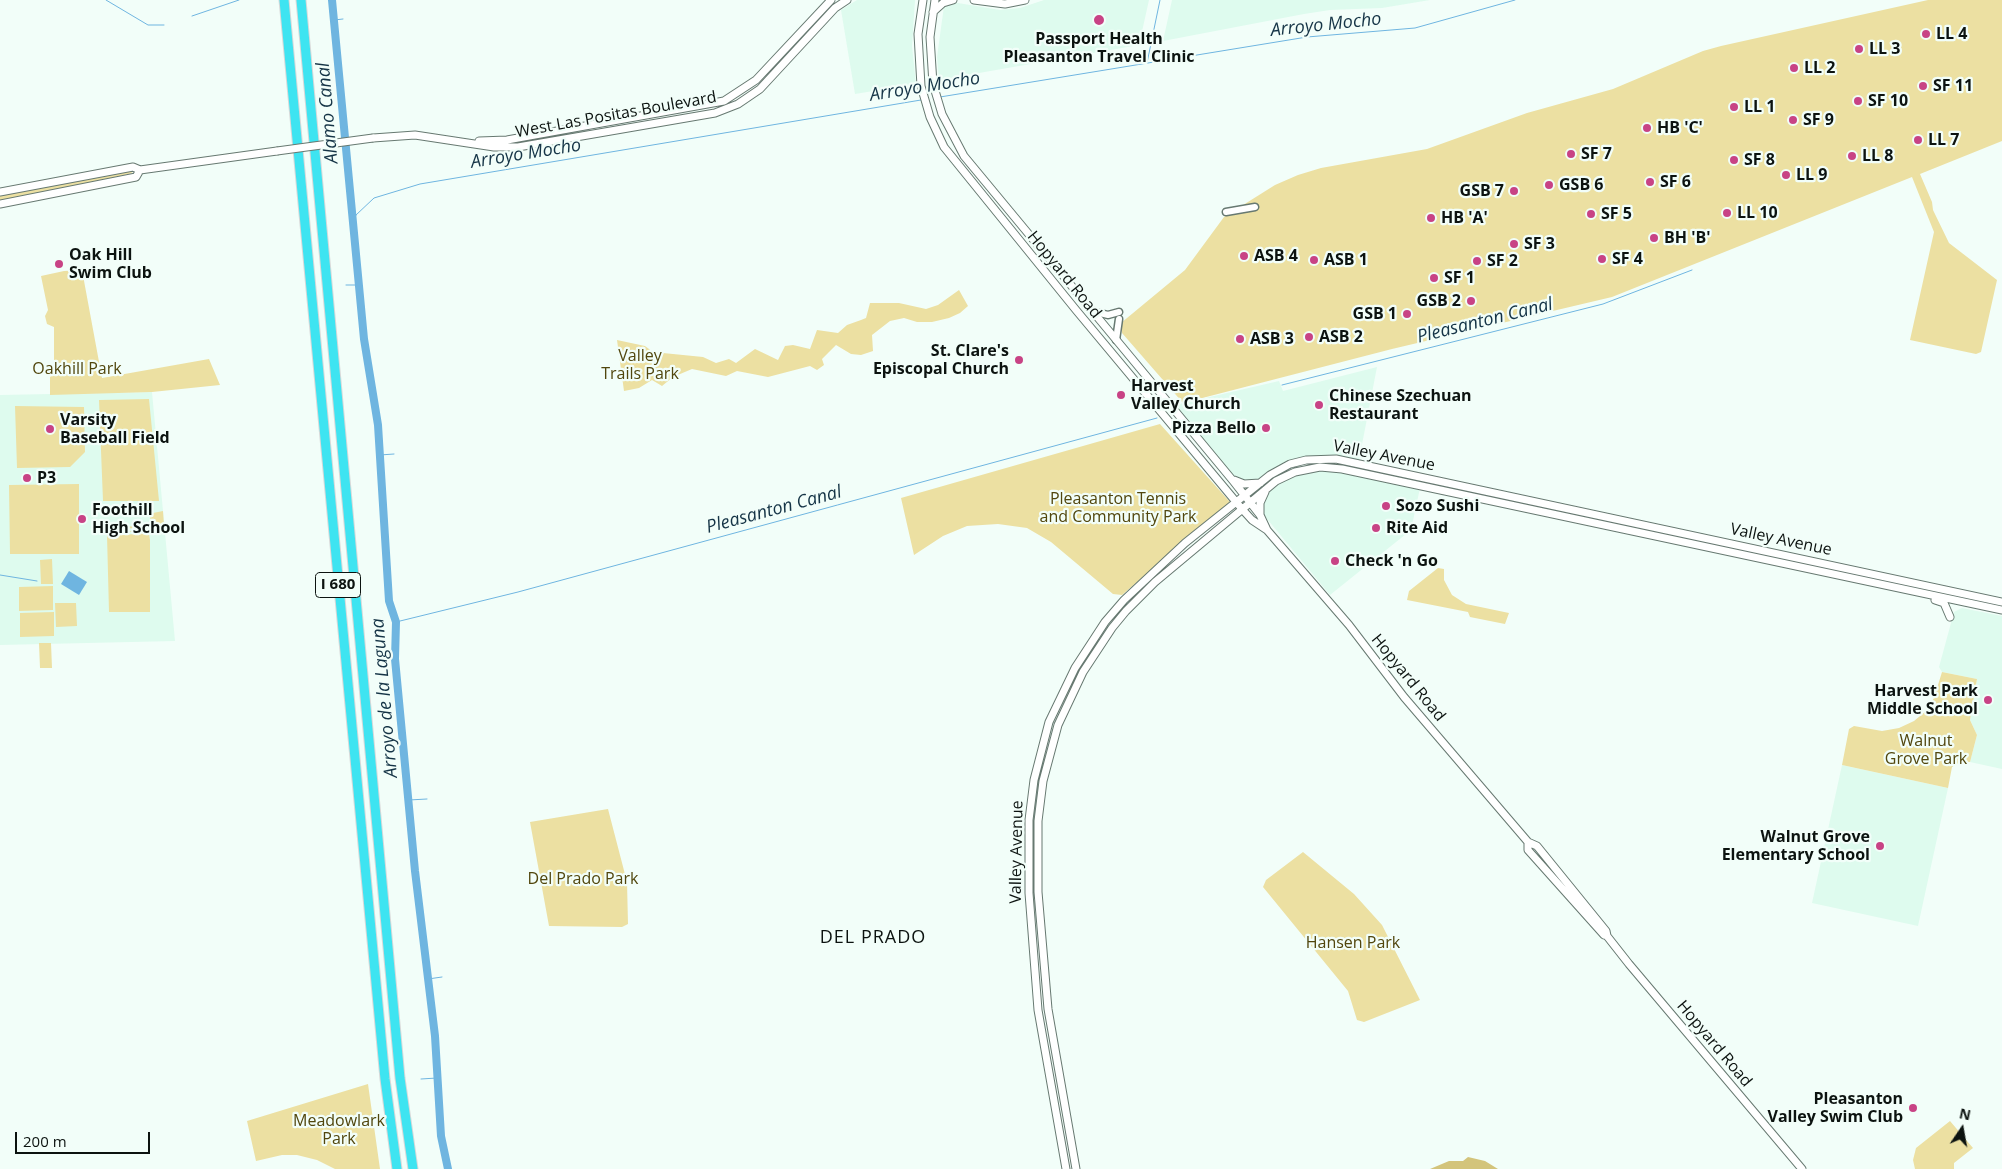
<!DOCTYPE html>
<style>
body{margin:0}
#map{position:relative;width:2002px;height:1169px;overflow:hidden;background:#f2fef9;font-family:"Open Sans",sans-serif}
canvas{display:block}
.north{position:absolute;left:1937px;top:1104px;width:50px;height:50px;-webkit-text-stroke:4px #f2fef9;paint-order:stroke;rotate:12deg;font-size:14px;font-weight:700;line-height:20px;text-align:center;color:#0c1310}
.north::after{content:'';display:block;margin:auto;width:18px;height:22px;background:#0c1310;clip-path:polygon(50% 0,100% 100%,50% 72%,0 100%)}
.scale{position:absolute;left:15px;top:1132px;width:135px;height:22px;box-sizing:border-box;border:2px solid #0c1310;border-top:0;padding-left:6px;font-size:15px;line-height:18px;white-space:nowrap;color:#0c1310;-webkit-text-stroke:4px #f2fef9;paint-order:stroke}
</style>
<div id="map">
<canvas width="2002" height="1169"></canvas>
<div class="north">N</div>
<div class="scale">200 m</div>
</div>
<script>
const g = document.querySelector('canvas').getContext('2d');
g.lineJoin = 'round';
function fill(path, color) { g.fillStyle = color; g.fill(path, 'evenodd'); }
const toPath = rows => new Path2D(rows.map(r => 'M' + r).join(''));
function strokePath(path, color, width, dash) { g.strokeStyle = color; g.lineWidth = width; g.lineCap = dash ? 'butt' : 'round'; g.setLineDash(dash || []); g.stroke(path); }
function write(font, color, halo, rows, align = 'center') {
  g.font = font + ' "Open Sans",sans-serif'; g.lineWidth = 4.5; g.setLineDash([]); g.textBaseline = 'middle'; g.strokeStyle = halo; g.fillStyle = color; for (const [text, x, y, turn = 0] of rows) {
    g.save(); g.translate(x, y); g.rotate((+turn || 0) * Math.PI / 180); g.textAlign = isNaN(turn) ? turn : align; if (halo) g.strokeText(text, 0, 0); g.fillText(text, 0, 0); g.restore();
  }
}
const built = toPath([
 [857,0,915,0,912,46,916,84,855,94,841,10],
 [1044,0,1149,0,1139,45,939,80,937,57,944,6,952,2,1000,10,1020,8],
 [1172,0,1430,0,1382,8,1330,10,1304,14,1163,41],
 [1377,367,1359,460,1322,455,1305,457,1244,493,1175,405,1279,381,1283,391],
 [152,392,175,641,0,645,0,395],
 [1321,469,1347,471,1420,488,1411,530,1330,595,1253,502,1277,483,1300,473],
 [1962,608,2002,616,2002,769,1970,762,1977,735,1970,720,1977,679,1942,672,1939,667,1954,612],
 [1842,765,1948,788,1918,926,1812,903]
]);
const green = toPath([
 [1928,0,2002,0,2002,141,1920,174,1932,202,1933,210,1949,243,1997,280,1981,352,1976,354,1910,340,1934,232,1912,177,1612,297,1392,349,1183,403,1122,333,1121,323,1185,270,1224,217,1275,185,1298,175,1321,168,1427,149,1527,113,1613,89,1703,51,1721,46],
 [127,170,133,173,0,203,0,194],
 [82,270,102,378,209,359,220,385,152,392,50,395,50,377,54,374,54,327,47,324,45,316,48,310,41,276,64,271],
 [959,290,968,306,960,313,949,318,932,322,917,322,904,318,890,321,872,335,873,351,861,355,851,354,836,345,822,359,824,365,817,370,810,366,768,377,737,371,726,376,692,369,673,377,662,386,652,380,639,388,624,391,617,340,645,346,653,352,703,357,716,363,729,359,736,363,755,349,778,360,785,346,793,345,810,349,817,330,838,333,847,325,861,320,866,318,870,303,899,303,926,309,938,305],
 [149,399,159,501,103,501,99,400],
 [15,406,84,407,85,452,70,467,17,468],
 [1160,424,1230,502,1122,595,1113,594,1051,542,1027,528,998,524,967,526,943,536,914,555,901,498],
 [79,484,79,554,10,554,9,485],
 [163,511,164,526,157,529,150,518,153,513],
 [143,526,144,534,149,534,150,540,150,612,109,612,107,535,141,534,139,532,112,532,139,531,141,529,112,527],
 [52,559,53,584,41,584,40,560],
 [1438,568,1444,569,1444,580,1452,595,1466,604,1509,613,1505,624,1470,617,1468,612,1407,600,1409,591],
 [53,586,53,610,19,611,19,587],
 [55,603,76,603,77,626,56,627],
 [54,612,54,636,20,637,20,613],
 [39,643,51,643,52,668,40,668],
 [1942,672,1977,679,1970,720,1977,735,1970,762,1960,762,1952,767,1948,788,1842,765,1849,729,1854,726,1882,731,1899,728,1914,721,1926,711,1934,698],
 [608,809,627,882,628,924,622,927,549,926,530,822],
 [1303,852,1354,894,1382,925,1420,1000,1364,1022,1357,1020,1348,991,1263,887,1266,880],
 [368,1084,380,1169,335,1169,317,1160,297,1155,282,1155,256,1161,247,1121],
 [1950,1121,1973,1148,1954,1163,1954,1169,1915,1169,1913,1160,1916,1148]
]);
const forest = toPath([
 [1468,1157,1485,1161,1498,1169,1430,1169,1449,1161,1463,1161]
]);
const water = toPath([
 [69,571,87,582,79,595,61,584]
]);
const stream = toPath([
 [106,0,148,25,164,25],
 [192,16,239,0],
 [334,20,343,19],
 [1147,63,1160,0],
 [940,97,1307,37,1415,28,1515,0],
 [353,224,356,215,374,198,420,184,921,100],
 [346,285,359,285],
 [1282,385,1603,304,1692,270],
 [380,455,394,454],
 [0,575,37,581],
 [396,622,518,592,1157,418],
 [409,800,427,799],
 [428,979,442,977],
 [421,1079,437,1078]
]);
const river = toPath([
 [332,0,364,339,378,425,389,601,396,622,395,659,415,871,435,1036,441,1136,448,1169]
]);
const tertiary = toPath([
 [1226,212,1255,207],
 [1092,311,1108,315,1119,312],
 [1116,340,1119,319]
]);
const secondary = toPath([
 [923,0,918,34,921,86,930,117,944,147,1076,310,1242,509,1252,520,1267,530],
 [935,0,930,37,933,84,942,114,964,156,1234,482,1260,515,1267,530,1349,625,1404,697,1528,842,1537,846,1606,931,1607,936,1629,964,1802,1169],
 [974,0,1005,4,1025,0],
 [933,12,943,3,953,0],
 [373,138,415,135,494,147,518,147,715,113,738,104,760,89,835,8,847,0],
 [479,141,507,140,724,101,756,80,831,0],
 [0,192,133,167,140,170,277,151],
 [0,204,136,177,140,170],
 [1234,480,1244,484,1260,483],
 [1260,515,1260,503,1265,492],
 [1935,600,1944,603,1950,617],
 [1528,842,1528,850,1604,935],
 [1066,1169,1038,1010,1029,893,1029,820,1034,780,1049,722,1075,668,1105,622,1124,600,1185,543,1270,475,1290,464,1306,460,1336,459,2002,602],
 [1076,1169,1048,1009,1038,892,1038,821,1043,781,1058,725,1083,672,1112,628,1126,611,1155,582,1276,481,1295,472,1320,467,1342,469,2002,610]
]);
const motorway = toPath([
 [284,0,385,1079,397,1169],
 [301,0,400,1078,413,1169]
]);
const secondaryBridge = toPath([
 [277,151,373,138]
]);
const markers = [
 [1099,20,6,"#c84385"],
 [1926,34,5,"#c84385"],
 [1859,49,5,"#c84385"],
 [1794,68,5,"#c84385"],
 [1923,86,5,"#c84385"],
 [1858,101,5,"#c84385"],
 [1734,107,5,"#c84385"],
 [1793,120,5,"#c84385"],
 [1647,128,5,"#c84385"],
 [1918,140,5,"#c84385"],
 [1571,154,5,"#c84385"],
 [1852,156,5,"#c84385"],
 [1734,160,5,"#c84385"],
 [1786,175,5,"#c84385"],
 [1650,182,5,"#c84385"],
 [1549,185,5,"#c84385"],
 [1514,191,5,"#c84385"],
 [1727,213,5,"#c84385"],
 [1591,214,5,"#c84385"],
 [1431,218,5,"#c84385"],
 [1654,238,5,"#c84385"],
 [1514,244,5,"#c84385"],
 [1244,256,5,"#c84385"],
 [1602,259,5,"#c84385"],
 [1314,260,5,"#c84385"],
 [1477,261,5,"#c84385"],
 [59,264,5,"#c84385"],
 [1434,278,5,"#c84385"],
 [1471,301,5,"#c84385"],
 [1407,314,5,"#c84385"],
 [1309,337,5,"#c84385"],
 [1240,339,5,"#c84385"],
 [1019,360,5,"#c84385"],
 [1121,395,5,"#c84385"],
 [1319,405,5,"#c84385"],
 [1266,428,5,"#c84385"],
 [50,429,5,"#c84385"],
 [27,478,5,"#c84385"],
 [1386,506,5,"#c84385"],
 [82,519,5,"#c84385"],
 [1376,528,5,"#c84385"],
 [1335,561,5,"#c84385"],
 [1988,700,5,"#c84385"],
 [1880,846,5,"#c84385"],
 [1913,1108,5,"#c84385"]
];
const shields = [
 [338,585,45]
];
const shieldNames = [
 ["I 680",338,585]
];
const poiNames = [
 ["LL 4",1936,34],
 ["Passport Health",1099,39,"center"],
 ["Pleasanton Travel Clinic",1099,57,"center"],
 ["LL 3",1869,49],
 ["LL 2",1804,68],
 ["SF 11",1933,86],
 ["SF 10",1868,101],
 ["LL 1",1744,107],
 ["SF 9",1803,120],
 ["HB 'C'",1657,128],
 ["LL 7",1928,140],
 ["SF 7",1581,154],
 ["LL 8",1862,156],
 ["SF 8",1744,160],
 ["LL 9",1796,175],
 ["SF 6",1660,182],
 ["GSB 6",1559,185],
 ["GSB 7",1504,191,"right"],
 ["LL 10",1737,213],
 ["SF 5",1601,214],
 ["HB 'A'",1441,218],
 ["BH 'B'",1664,238],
 ["SF 3",1524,244],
 ["Oak Hill",69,255],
 ["Swim Club",69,273],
 ["ASB 4",1254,256],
 ["SF 4",1612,259],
 ["ASB 1",1324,260],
 ["SF 2",1487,261],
 ["SF 1",1444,278],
 ["GSB 2",1461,301,"right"],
 ["GSB 1",1397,314,"right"],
 ["ASB 2",1319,337],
 ["ASB 3",1250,339],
 ["St. Clare's",1009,351,"right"],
 ["Episcopal Church",1009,369,"right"],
 ["Harvest",1131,386],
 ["Valley Church",1131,404],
 ["Chinese Szechuan",1329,396],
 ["Restaurant",1329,414],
 ["Varsity",60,420],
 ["Baseball Field",60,438],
 ["Pizza Bello",1256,428,"right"],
 ["P3",37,478],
 ["Sozo Sushi",1396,506],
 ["Foothill",92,510],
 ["High School",92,528],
 ["Rite Aid",1386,528],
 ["Check 'n Go",1345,561],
 ["Harvest Park",1978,691,"right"],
 ["Middle School",1978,709,"right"],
 ["Walnut Grove",1870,837,"right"],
 ["Elementary School",1870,855,"right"],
 ["Pleasanton",1903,1099,"right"],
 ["Valley Swim Club",1903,1117,"right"]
];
const streetNames = [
 ["West Las Positas Boulevard",616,115,-10],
 ["Hopyard Road",1064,275,51],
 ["Valley Avenue",1384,456,11],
 ["Valley Avenue",1781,540,12],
 ["Hopyard Road",1408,678,51],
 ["Valley Avenue",1017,852,-89],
 ["Hopyard Road",1714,1044,50]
];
const parkNames = [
 ["Valley",640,356],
 ["Trails Park",640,374],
 ["Oakhill Park",77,369],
 ["Pleasanton Tennis",1118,499],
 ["and Community Park",1118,517],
 ["Walnut",1926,741],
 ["Grove Park",1926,759],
 ["Del Prado Park",583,879],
 ["Hansen Park",1353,943],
 ["Meadowlark",339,1121],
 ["Park",339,1139]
];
const waterNames = [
 ["Arroyo Mocho",1326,25,-6],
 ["Arroyo Mocho",925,87,-9],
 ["Alamo Canal",328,113,-95],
 ["Arroyo Mocho",526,154,-9],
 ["Pleasanton Canal",1485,321,-14],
 ["Pleasanton Canal",774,510,-15],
 ["Arroyo de la Laguna",385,698,-95]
];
const neighbourhoodNames = [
 ["DEL PRADO",873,938]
];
fill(built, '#defbee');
fill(green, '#ece0a2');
fill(forest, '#d3c47b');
fill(water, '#6fb5e0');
strokePath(stream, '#6fb5e0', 1);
strokePath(river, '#6fb5e0', 8);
strokePath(tertiary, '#677971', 9);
strokePath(secondary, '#677971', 9);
strokePath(motorway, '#d8d9d9', 11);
strokePath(tertiary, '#fff', 6);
strokePath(secondary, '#fff', 7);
strokePath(motorway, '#3ee4f1', 9);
strokePath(secondaryBridge, '#677971', 9, []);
strokePath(secondaryBridge, '#fff', 7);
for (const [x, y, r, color] of markers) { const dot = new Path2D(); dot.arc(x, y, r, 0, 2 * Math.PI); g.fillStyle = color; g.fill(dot); strokePath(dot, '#f2fef9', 2); }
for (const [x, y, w] of shields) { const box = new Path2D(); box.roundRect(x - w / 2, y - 12.5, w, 25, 4); g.fillStyle = '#f2fef9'; g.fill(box); strokePath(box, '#0c1310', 1); }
write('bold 15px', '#0c1310', null, shieldNames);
write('bold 16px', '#0c1310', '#f2fef9', poiNames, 'left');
write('16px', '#0c1310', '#f2fef9', streetNames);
write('16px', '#51460d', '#f2fef9', parkNames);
write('italic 18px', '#153446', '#f2fef9', waterNames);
g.letterSpacing = '1px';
write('18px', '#0c1310', '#f2fef9', neighbourhoodNames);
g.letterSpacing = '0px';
</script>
